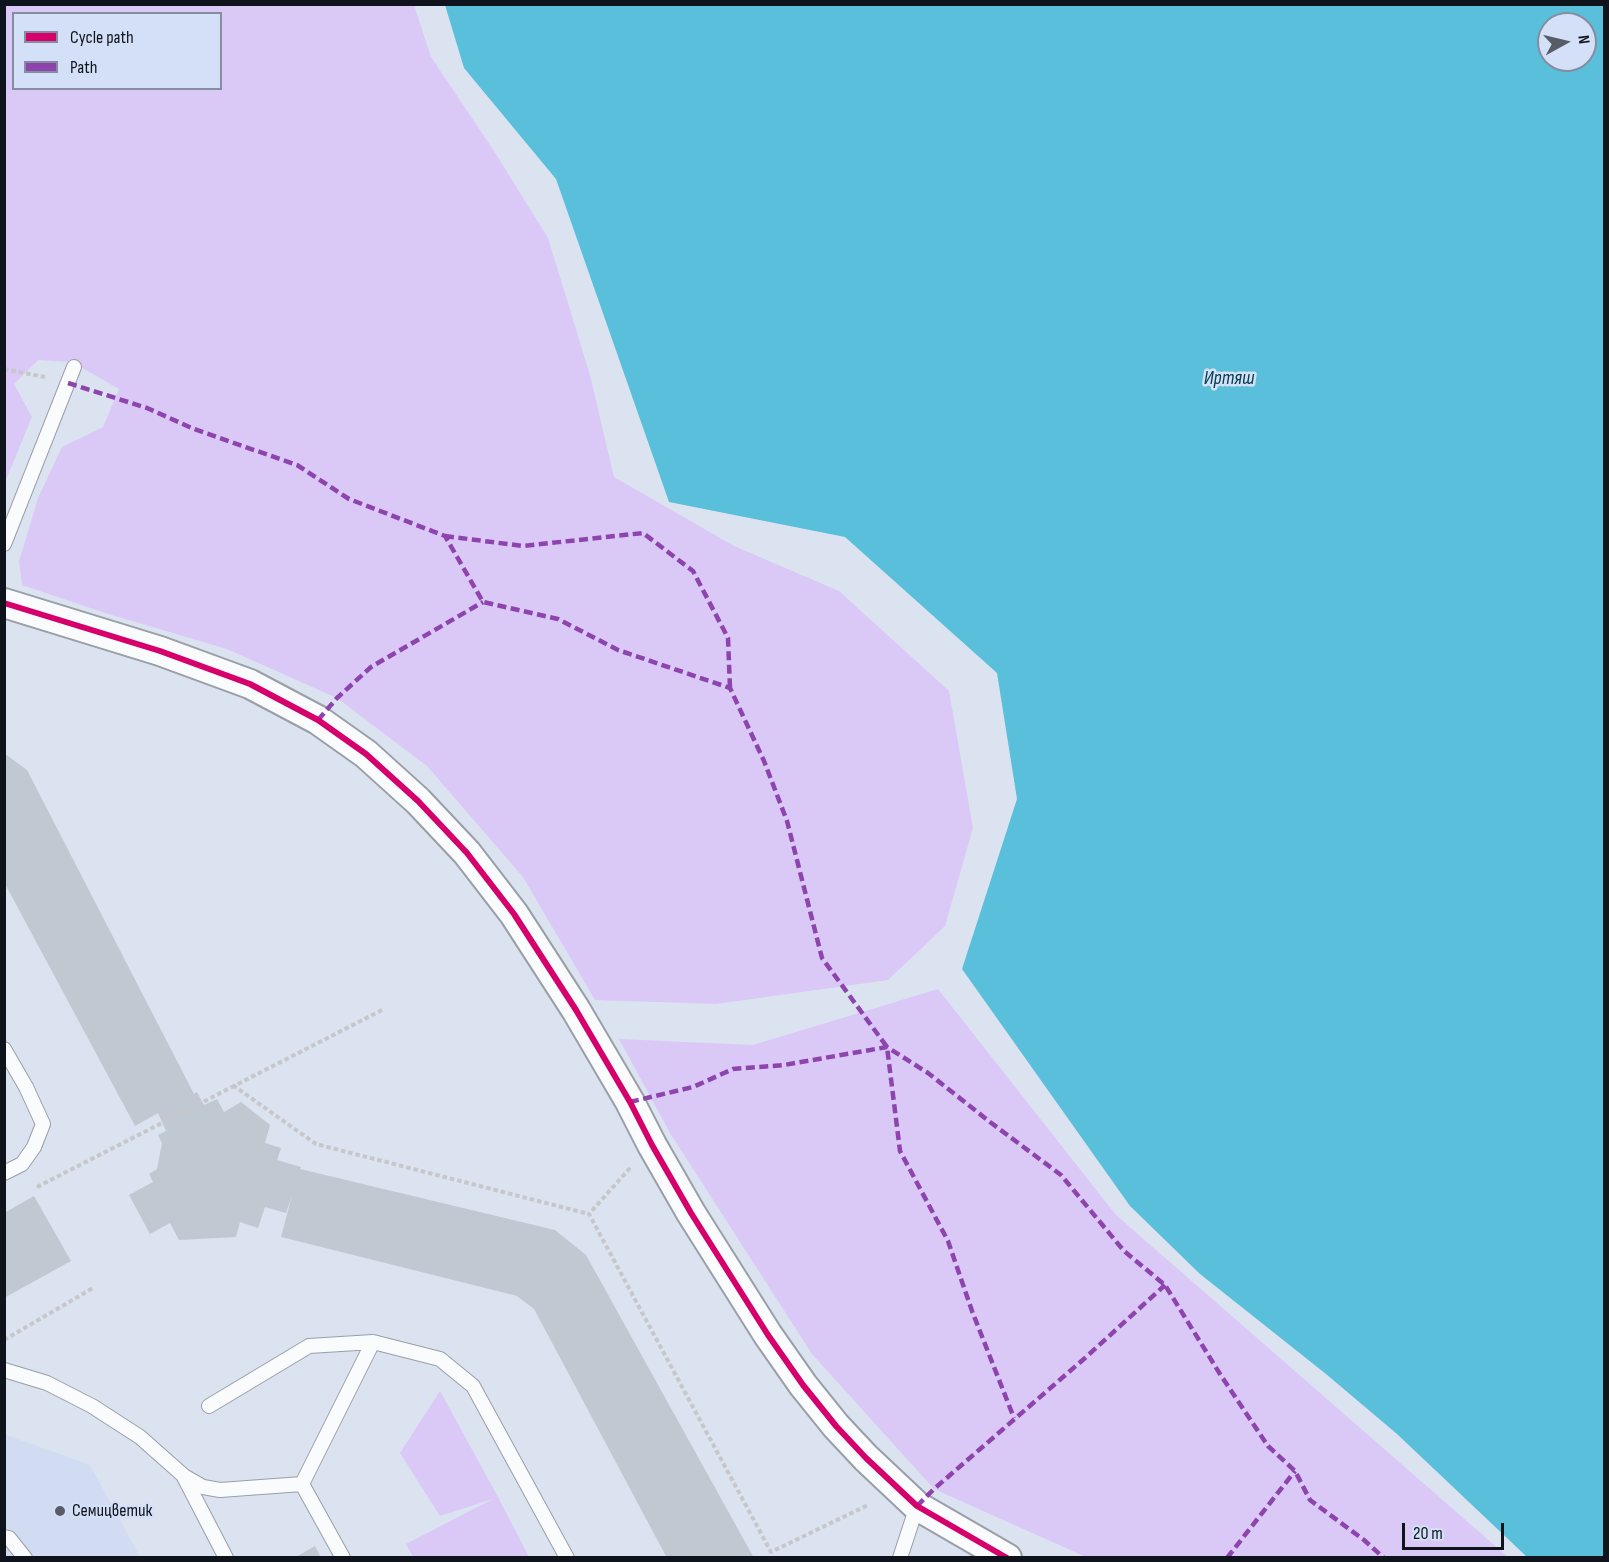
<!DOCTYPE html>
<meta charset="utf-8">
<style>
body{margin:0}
#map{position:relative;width:1609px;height:1562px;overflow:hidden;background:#dce3f0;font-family:"Sofia Sans Condensed",sans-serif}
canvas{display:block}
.frame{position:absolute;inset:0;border:6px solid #0f131b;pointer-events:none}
.legend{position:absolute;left:12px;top:12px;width:210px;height:78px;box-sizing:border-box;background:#d4e0f8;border:2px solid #858ea0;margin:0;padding:8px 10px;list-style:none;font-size:18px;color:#0f131b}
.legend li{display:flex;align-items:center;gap:12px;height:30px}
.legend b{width:30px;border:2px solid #858ea0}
.north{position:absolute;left:1537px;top:12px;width:60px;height:60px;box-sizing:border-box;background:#d4e0f8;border:2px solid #858ea0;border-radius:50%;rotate:82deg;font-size:16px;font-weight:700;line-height:24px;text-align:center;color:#0f131b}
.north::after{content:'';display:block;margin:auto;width:21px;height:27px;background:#575c66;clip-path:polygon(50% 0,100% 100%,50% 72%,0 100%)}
.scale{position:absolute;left:1402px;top:1523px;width:102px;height:27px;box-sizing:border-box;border:3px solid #0f131b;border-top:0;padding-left:8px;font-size:18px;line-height:21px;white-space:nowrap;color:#0f131b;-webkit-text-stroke:4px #d4e0f8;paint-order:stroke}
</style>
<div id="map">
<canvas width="1609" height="1562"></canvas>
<div class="frame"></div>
<ul class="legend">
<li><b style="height:8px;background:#d6006c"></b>Cycle path</li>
<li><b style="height:8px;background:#8e44ad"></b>Path</li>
</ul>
<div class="north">N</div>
<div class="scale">20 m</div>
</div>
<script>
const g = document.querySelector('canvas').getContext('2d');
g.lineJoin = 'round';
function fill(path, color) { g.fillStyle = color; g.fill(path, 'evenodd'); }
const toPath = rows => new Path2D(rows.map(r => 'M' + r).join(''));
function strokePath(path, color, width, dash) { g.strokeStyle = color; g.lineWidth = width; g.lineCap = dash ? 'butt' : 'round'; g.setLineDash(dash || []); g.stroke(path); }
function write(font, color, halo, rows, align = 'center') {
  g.font = font + ' "Sofia Sans Condensed",sans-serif'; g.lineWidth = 5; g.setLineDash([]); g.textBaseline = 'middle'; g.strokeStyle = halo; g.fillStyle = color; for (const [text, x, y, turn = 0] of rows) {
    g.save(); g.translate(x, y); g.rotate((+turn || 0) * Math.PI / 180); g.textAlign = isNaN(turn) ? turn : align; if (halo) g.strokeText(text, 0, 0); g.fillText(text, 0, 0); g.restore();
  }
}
const built = toPath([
 [4,1434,90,1465,140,1557,5,1557]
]);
const green = toPath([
 [5,5,414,5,431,57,494,151,548,238,590,375,614,477,734,546,839,591,949,691,973,828,945,926,888,980,716,1004,595,1000,523,877,427,766,337,698,227,649,105,613,22,585,19,561,27,535,38,498,62,447,103,427,119,389,72,362,38,360,14,384,32,417,5,482],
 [14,14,220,14,220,88,14,88],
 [938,989,1116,1215,1508,1557,1086,1557,934,1489,812,1354,670,1133,619,1039,753,1045],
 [440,1391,498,1497,529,1557,413,1557,406,1544,493,1499,440,1516,400,1453]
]);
const water = toPath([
 [445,5,1604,5,1604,1557,1527,1557,1397,1434,1326,1374,1200,1274,1130,1206,962,969,1017,799,997,673,845,537,669,502,556,179,464,68],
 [1549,24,1585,24,1585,60,1549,60]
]);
const building = toPath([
 [4,753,27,770,194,1094,197,1092,204,1105,217,1099,224,1112,241,1102,270,1125,265,1143,281,1148,277,1160,301,1167,300,1169,555,1230,586,1255,754,1558,667,1558,534,1309,517,1296,281,1237,292,1195,286,1213,265,1207,258,1228,240,1222,236,1237,179,1240,170,1223,150,1234,129,1195,153,1182,149,1174,157,1169,162,1143,158,1135,166,1131,158,1113,135,1126,4,882],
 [34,1196,71,1261,4,1298,4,1213],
 [315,1546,321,1558,294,1558]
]);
const path = toPath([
 [4,369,45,377],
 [382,1010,234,1086,316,1144,589,1214],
 [630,1168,589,1214,771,1552,868,1505],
 [37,1187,234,1086],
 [4,1340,93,1288]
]);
const lane = toPath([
 [4,544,74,367],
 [4,1049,26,1087,43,1124,34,1147,22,1164,4,1173],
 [4,1370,47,1383,92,1406,140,1437,184,1476,203,1487,220,1490,302,1484],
 [209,1406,309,1346,373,1342],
 [184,1477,226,1558],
 [302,1484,373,1342,440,1359,473,1386,567,1558],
 [302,1484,343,1558],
 [4,1537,9,1538,25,1558],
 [900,1558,917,1506]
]);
const street = toPath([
 [4,603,160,651,250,684,318,720,366,754,418,801,467,853,514,914,576,1010,630,1102,652,1145,691,1213,768,1335,803,1385,836,1426,866,1458,917,1506,1007,1558]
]);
const quiet = toPath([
 [68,383,147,408,194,429,297,465,349,499,445,536,483,602,558,619,618,650,730,688,764,761,787,821,822,958,887,1047,900,1151,948,1241,972,1311,1014,1418],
 [445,536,523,546,643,533,693,571,728,638,730,688],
 [318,720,337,698,371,667,483,602],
 [630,1102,693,1087,733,1069,784,1065,887,1047,928,1073,990,1122,1061,1175,1124,1251,1165,1285,1220,1374,1268,1446,1295,1471,1310,1500,1364,1540,1384,1558],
 [917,1506,934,1489,1085,1358,1165,1285],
 [1227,1558,1295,1471]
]);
const cycleway = toPath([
 [4,603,160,651,250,684,318,720,366,754,418,801,467,853,514,914,576,1010,630,1102,652,1145,691,1213,768,1335,803,1385,836,1426,866,1458,917,1506,1007,1558]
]);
const markers = [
 [60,1511,6,"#575c66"]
];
const poiNames = [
 ["Семицветик",72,1511]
];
const waterNames = [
 ["Иртяш",1229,379]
];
fill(built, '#d1dcf3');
fill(green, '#dac8f7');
fill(water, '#59bfdb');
fill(building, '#c0c8d1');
strokePath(lane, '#999ea7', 16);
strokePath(street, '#999ea7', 32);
strokePath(path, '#c5c7cb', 4, [4.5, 3]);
strokePath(lane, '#fafbfd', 14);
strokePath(street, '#fafbfd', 28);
strokePath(quiet, '#8e44ad', 4.5, [9, 4.5]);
strokePath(cycleway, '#d6006c', 6);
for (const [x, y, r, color] of markers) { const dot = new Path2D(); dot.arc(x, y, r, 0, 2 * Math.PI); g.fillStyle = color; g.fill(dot); strokePath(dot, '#d4e0f8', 2); }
write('18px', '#0f131b', '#d4e0f8', poiNames, 'left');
write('italic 20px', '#04404f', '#d4e0f8', waterNames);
</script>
